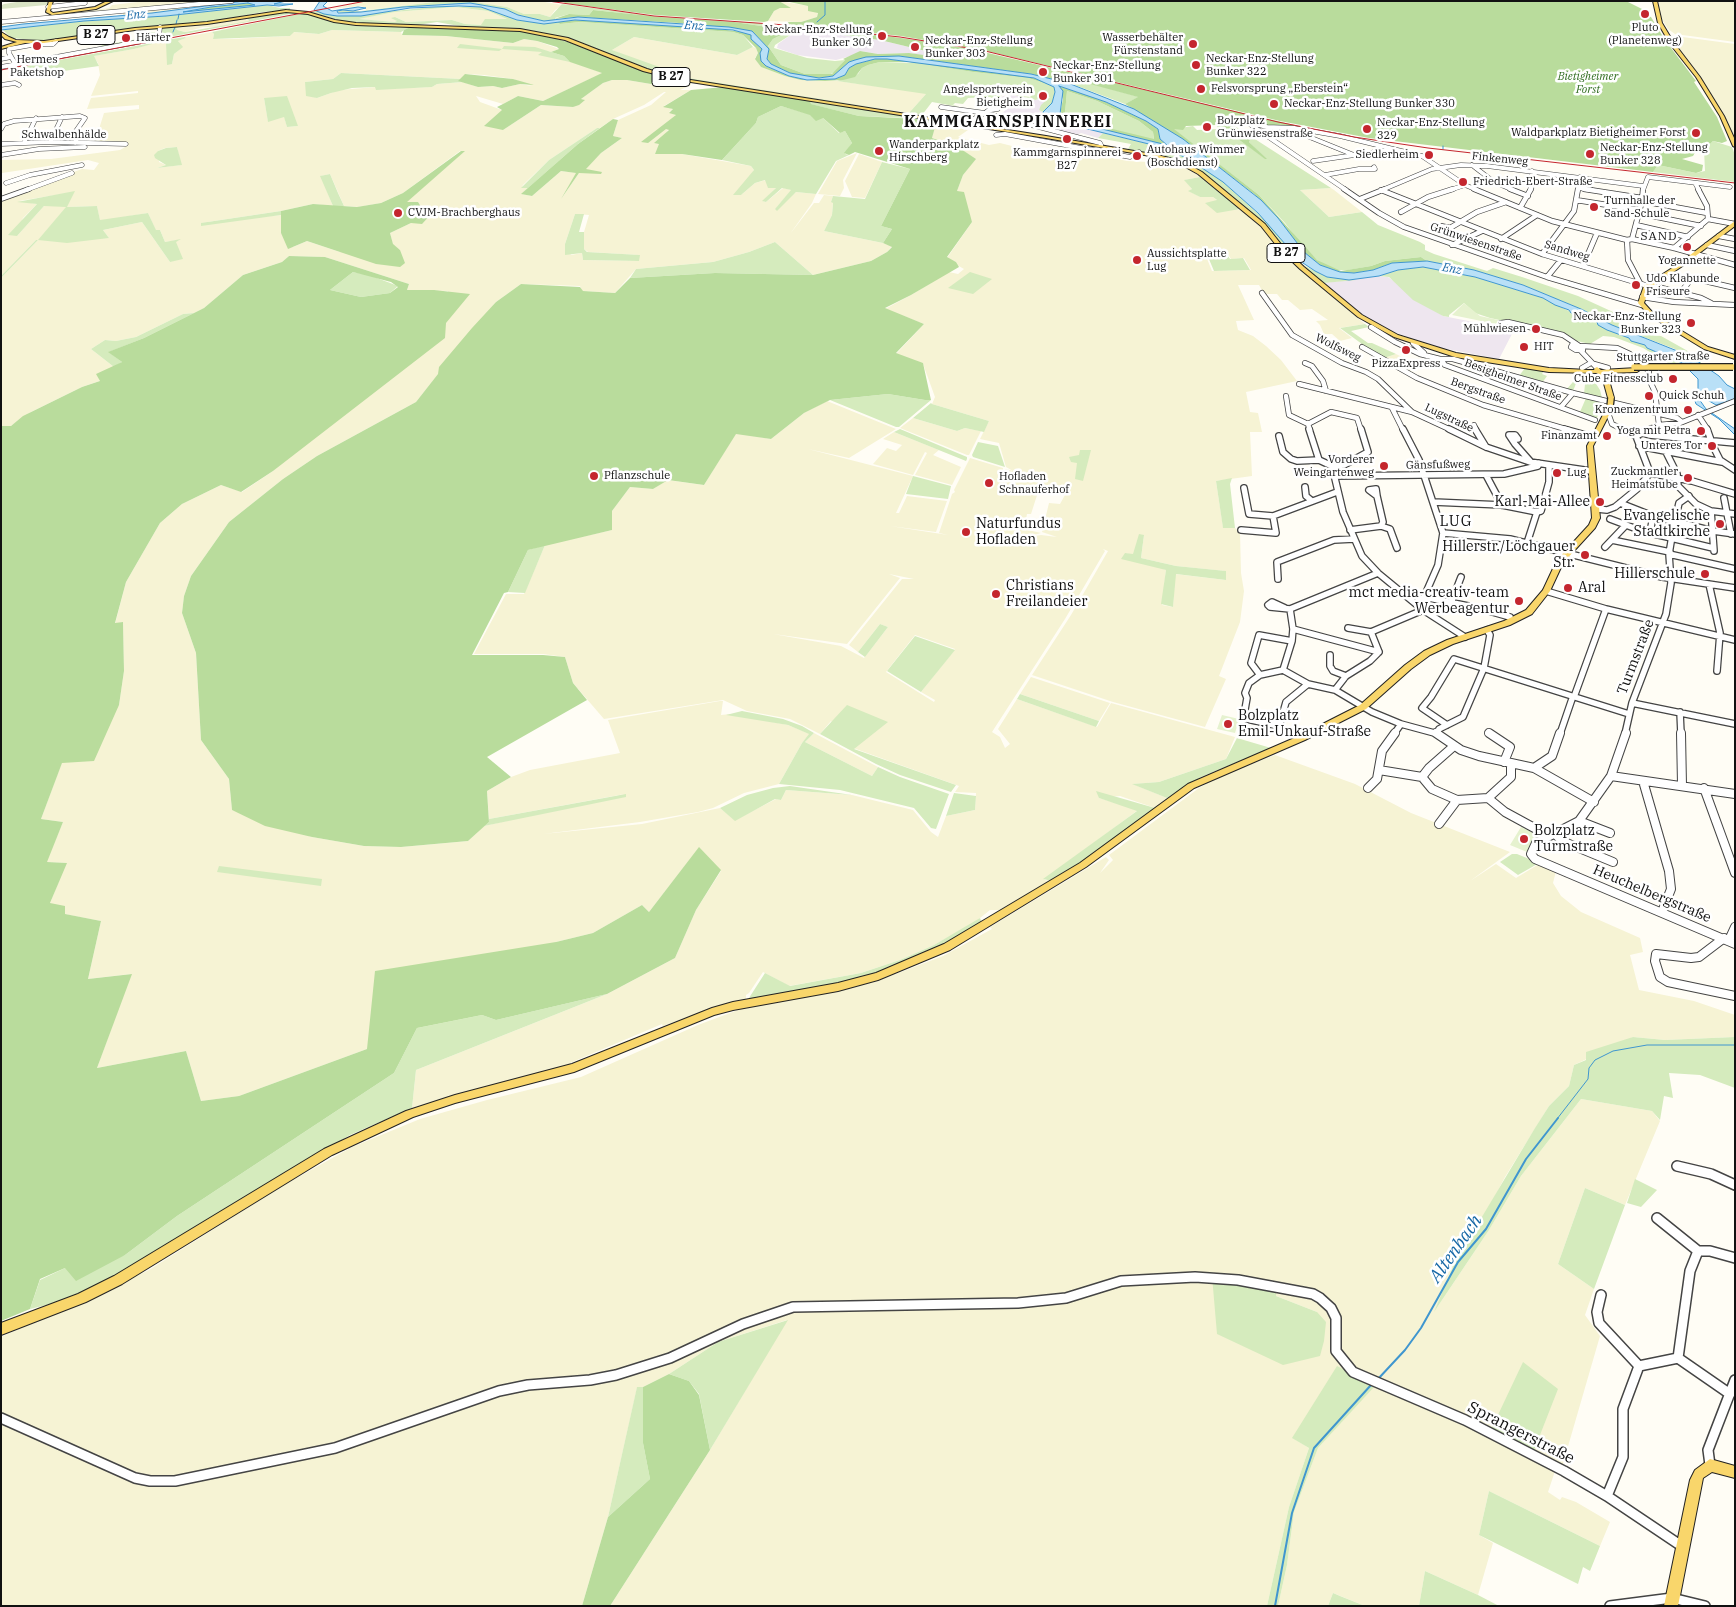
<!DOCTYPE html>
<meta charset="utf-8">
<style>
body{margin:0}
#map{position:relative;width:1736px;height:1607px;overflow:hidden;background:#fffdf5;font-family:"IBM Plex Serif",serif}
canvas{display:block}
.frame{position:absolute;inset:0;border:2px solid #111;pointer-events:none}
</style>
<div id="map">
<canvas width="1736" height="1607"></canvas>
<div class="frame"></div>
</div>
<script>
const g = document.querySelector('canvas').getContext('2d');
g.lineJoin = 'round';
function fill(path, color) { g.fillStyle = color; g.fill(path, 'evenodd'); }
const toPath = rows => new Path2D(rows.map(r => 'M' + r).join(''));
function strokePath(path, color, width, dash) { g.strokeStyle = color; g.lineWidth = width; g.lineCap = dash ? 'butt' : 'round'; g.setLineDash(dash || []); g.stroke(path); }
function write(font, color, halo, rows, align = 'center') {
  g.font = font + ' "IBM Plex Serif",serif'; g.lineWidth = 5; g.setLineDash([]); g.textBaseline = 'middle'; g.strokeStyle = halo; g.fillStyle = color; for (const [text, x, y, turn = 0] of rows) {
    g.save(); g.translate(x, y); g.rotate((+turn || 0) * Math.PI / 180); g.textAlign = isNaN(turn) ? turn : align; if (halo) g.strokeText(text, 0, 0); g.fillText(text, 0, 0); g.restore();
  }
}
const industrial = toPath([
 [799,29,880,40,934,53,932,57,909,53,878,54,860,51,851,56,836,60,797,55,777,48,778,44],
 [1014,95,1036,100,1042,96,1050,97,1039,110,1043,112,1045,118,1048,119,1058,115,1060,117,1056,121,1103,133,1098,138,1081,133,1076,136,1014,121,1018,118,1002,113,1007,109,991,105,1003,96],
 [1379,276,1388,277,1443,316,1514,330,1499,359,1442,348,1387,330,1372,322,1324,283]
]);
const farmland = toPath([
 [146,1,229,1,187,5,185,9,152,13,123,15,123,12,1,25,1,21,109,8,112,5],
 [368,1,383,2,463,1,434,2,366,10,366,8,361,6,330,9],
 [468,1,539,1,563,5,555,10,550,17,540,14,524,14,507,7],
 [779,1,809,6,818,12,817,17,801,22,768,21,774,11,780,8,790,8],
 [1658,1,1735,1,1735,42,1675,34,1668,29,1661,18],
 [455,7,488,11,507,19,496,19,482,25,465,24,452,20,406,22,395,17,397,22,395,22,358,19,395,12],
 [247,16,250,21,219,27,203,27,185,32,177,30,176,28,215,23],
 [332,30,401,32,402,35,446,36,513,43,524,39,537,41,559,49,551,52,533,48,603,73,543,101,518,96,503,104,476,96,480,102,502,110,503,130,541,105,573,107,584,100,581,99,603,83,612,80,627,80,657,85,668,83,659,77,691,83,691,85,680,90,691,90,664,106,673,109,669,112,676,115,655,154,682,154,751,166,754,170,741,195,755,183,766,180,776,188,763,201,766,202,783,188,792,190,775,209,796,192,816,194,812,203,790,234,814,203,819,203,824,195,833,196,831,202,833,202,832,215,824,231,883,243,892,246,887,252,871,261,813,275,775,242,749,252,713,262,636,269,615,293,582,291,580,286,521,284,496,302,416,402,317,456,283,479,229,522,191,576,184,596,182,613,196,653,201,740,229,779,232,810,312,837,364,846,401,847,468,841,484,826,625,794,489,819,487,791,511,777,530,770,620,753,608,720,720,701,723,701,721,715,731,714,788,725,810,734,802,743,779,784,744,793,713,808,698,812,640,822,543,834,642,824,720,808,735,820,776,799,781,800,786,790,852,795,913,810,931,832,938,837,946,816,975,810,976,793,955,792,959,786,853,748,831,721,820,734,790,719,747,711,723,700,604,719,573,683,565,657,543,654,474,654,506,594,524,594,545,545,612,530,612,511,630,487,653,489,667,480,704,485,736,433,771,439,804,413,827,401,896,429,849,458,808,449,913,476,896,513,899,513,907,496,947,501,936,532,890,526,948,535,939,533,952,494,955,492,954,490,970,458,1003,468,1003,471,1006,469,1013,471,1006,467,999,443,980,439,989,421,932,404,935,397,923,364,896,354,924,324,885,309,911,295,949,272,958,274,964,269,957,265,956,262,947,258,972,222,957,191,963,175,975,159,958,147,932,138,935,124,968,130,958,137,989,145,1000,143,1040,153,1042,150,1078,158,1081,156,1097,160,1103,156,1127,161,1148,162,1152,156,1185,166,1200,177,1185,180,1192,189,1189,191,1200,197,1213,197,1218,201,1206,203,1241,210,1265,231,1276,246,1299,269,1365,324,1339,328,1352,338,1340,341,1332,334,1324,334,1320,325,1316,321,1328,320,1312,309,1300,310,1288,300,1282,300,1277,294,1264,294,1259,285,1238,285,1254,320,1236,321,1238,330,1253,336,1266,346,1281,360,1297,381,1246,392,1250,412,1258,413,1262,432,1250,432,1252,476,1216,481,1223,527,1235,528,1240,532,1241,573,1244,591,1240,622,1219,676,1226,679,1205,727,1113,702,1032,675,1071,615,1108,551,1103,549,1105,551,1065,619,992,732,1000,737,1005,748,1010,744,998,729,1017,699,1097,727,1111,703,1235,737,1226,759,1159,782,1133,784,1167,798,1155,808,1120,796,1099,798,1138,810,1044,880,1052,881,999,910,990,910,975,922,934,945,900,960,861,973,789,986,763,972,749,993,746,995,746,1000,710,1009,663,1026,662,1024,570,1063,570,1065,493,1085,412,1108,416,1070,607,994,675,958,696,910,721,871,699,848,649,912,642,905,593,933,556,942,367,1049,239,1096,201,1101,186,1051,97,1068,131,974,88,979,101,921,64,914,50,903,66,863,46,862,63,822,41,819,62,762,119,705,124,671,123,622,115,624,126,582,160,523,182,504,221,485,242,492,273,471,446,323,448,291,407,290,409,284,325,257,289,256,282,262,243,275,204,308,194,313,183,314,136,337,116,341,105,340,91,349,114,367,97,374,100,381,82,387,31,412,11,426,1,426,1,278,38,240,36,240,1,276,1,198,82,169,94,170,99,163,88,160,2,173,1,160,51,159,120,150,127,146,128,144,95,142,104,113,139,109,139,105,87,109,91,98,138,93,138,91,91,96,100,75,98,63,93,56,134,49,160,41,166,43,172,64,174,54,182,47,178,41,186,38,185,37,212,32,214,34,213,39,233,39,290,36,293,32,319,34],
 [341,73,461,79,466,74,484,75,513,79,532,86,520,84,502,88,493,86,478,87,463,82,437,84,432,87,376,89,376,87,339,90,317,98,312,96,305,82,333,79],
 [664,92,666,92,651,105,618,120,613,136,622,138,601,153,579,173,561,199,577,173,561,171,532,196,522,194,528,188,522,188,523,185,549,160,597,128,600,128,613,119,644,105],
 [264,98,298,126,287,127,284,116,268,121],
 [177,147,181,165,157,168,166,165,159,162,158,151,165,148],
 [460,151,464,151,406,202,420,206,408,209,434,212,390,233,393,245,400,250,340,252,307,241,293,247,281,233,281,215,201,223,281,211,313,204,333,206,321,176,330,174,344,206,358,207,381,203,403,193],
 [74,192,44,206,17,236,23,218,37,204,19,201],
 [97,206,100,221,148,213,156,231,160,230,165,242,179,240,176,241,170,262,142,222,103,230,109,238,39,240,67,207],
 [575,214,589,215,584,232,584,249,588,252,639,255,639,261,583,260,582,253,571,255,565,244],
 [1201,244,1206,252,1225,250,1231,259,1244,258,1251,270,1212,271],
 [1040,486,1069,495,1065,495,1060,504,1049,503,1042,532,1057,537,1041,535,1022,538,1041,533,1024,529,1027,514,1031,514],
 [1144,535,1141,558,1176,566,1225,571,1226,580,1175,574,1173,607,1162,605,1166,570,1125,553,1133,555],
 [889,574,914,579,902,579,869,620,888,627,864,658,841,646,773,634,847,644,900,578],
 [915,635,955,649,921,692,935,700,934,702,886,672],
 [1675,36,1735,44,1735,134,1732,133,1723,116,1688,64,1690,63,1675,43],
 [634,37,737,55,753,47,756,48,758,53,755,58,761,67,785,76,810,81,837,81,927,93,909,113,688,79,675,76,612,50],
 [857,153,843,180,844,188,840,196,818,194,837,161],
 [859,154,882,162,865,198,852,197,845,181],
 [1331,188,1334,190,1362,212,1329,217,1300,190],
 [1396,354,1414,363,1412,365,1419,369,1410,373,1384,358],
 [913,418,957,431,965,428,981,431,969,455,967,455,900,428],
 [894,432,939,450,933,455,961,467,952,485,915,475,927,453,925,452,913,475,873,464,887,448,896,451,902,445,883,439],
 [869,620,880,624,858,652,849,645],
 [1031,677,1110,703,1099,721,1020,694],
 [814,733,878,767,872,776,805,742],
 [1275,755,1355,784,1411,813,1510,852,1470,881,1496,864,1516,878,1539,864,1556,871,1553,883,1561,896,1581,912,1640,938,1643,952,1630,955,1639,990,1694,1001,1735,1015,1735,1037,1665,1040,1633,1037,1574,1065,1569,1086,1549,1106,1505,1177,1436,1309,1489,1230,1521,1176,1581,1099,1652,1111,1660,1121,1625,1205,1585,1188,1558,1264,1594,1289,1585,1315,1600,1336,1560,1474,1555,1471,1548,1492,1560,1500,1562,1497,1576,1502,1610,1522,1600,1546,1489,1491,1479,1535,1493,1543,1478,1595,1425,1571,1419,1606,1365,1606,1333,1593,1328,1606,1278,1606,1287,1565,1294,1512,1318,1448,1373,1387,1293,1438,1309,1448,1289,1507,1267,1606,610,1606,710,1450,787,1320,718,1342,669,1374,643,1387,637,1388,608,1517,582,1606,1,1606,1,1337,149,1270,277,1189,352,1147,420,1119,487,1100,581,1077,698,1025,746,1007,848,989,877,981,943,956,992,929,990,927,1106,857,1109,860,1100,873,1113,860,1109,855,1199,788,1220,776],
 [1276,1282,1276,1296,1317,1312,1217,1334]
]);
const green = toPath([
 [468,1,507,7,524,14,540,14,550,17,562,4,539,1,654,16,786,25,782,28,775,28,734,22,660,17,593,10,589,15,569,14,555,18,555,20,544,21,518,15,505,9,470,3,403,7,348,13,336,12,343,10,361,11,434,2],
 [267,5,280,8,290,8,290,10,263,12,208,22,132,28,47,41,11,38,3,30,84,21,166,16],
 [441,6,481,7,517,20,544,24,557,22,560,24,580,22,733,32,743,35,753,47,737,55,634,37,612,50,665,69,675,76,909,113,677,78,655,73,564,37,535,31,459,26,437,22,418,25,350,23,309,12,316,11,324,14,348,16],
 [455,7,488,11,507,19,485,19,481,25,465,24,452,20,406,22,395,17,391,18,397,21,395,22,359,19,395,12],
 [279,12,300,12,1,69,160,36,162,27,215,22,176,28,177,30,185,32,249,21,247,16],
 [304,13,336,22,358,25,412,26,401,32,332,30,319,34,294,32,290,36,213,39,214,34,212,32],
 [156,28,158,30,133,30,104,36,110,42,115,43,149,37,152,35,148,32,159,32,159,34,153,38,103,48,96,36,124,31],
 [791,30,793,30,792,34,775,45,774,48,807,58,835,61,845,60,835,72,829,75,805,74,781,65,768,46,773,39],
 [185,37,186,38,178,41,183,47,174,54,172,64,167,65,166,43,160,41],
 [152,43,152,44,134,49,94,56,99,66,21,77,20,69,16,68],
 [460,44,502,49,504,46,535,47,564,56,570,62,538,55,542,52,502,49,499,51,457,48],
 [880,62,916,63,973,72,1028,78,1050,85,1054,87,1055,92,1052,103,1043,112,1039,110,1041,105,1050,97,1042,96,1036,100,1014,95,1030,97,1033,94,1017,90,1010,94,1001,93,999,95,1002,96,994,100,990,97,968,98,963,104,955,103,953,105,960,107,932,102,922,115,909,113,926,94,837,81,858,74,862,68,868,65],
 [341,73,461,79,459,81,463,82,437,84,432,87,376,90,375,87,352,88,331,93,317,98,306,96,305,82,333,79],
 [1078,81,1100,86,1139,97,1125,104,1072,84],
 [1067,91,1097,101,1139,121,1153,132,1154,140,1071,119,1065,113],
 [287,96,298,126,287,127,284,117,268,122,264,98],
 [809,100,929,119,859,116,810,104],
 [781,106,823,118,839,133,845,131,852,143,845,154,849,155,836,161,816,194,796,192,777,211,775,209,791,190,782,188,766,202,762,201,776,188,768,188,765,180,755,183,741,195,733,195,754,170,751,166,722,160,756,123,758,117],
 [1230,123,1331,188,1300,190,1329,217,1362,212,1378,225,1420,242,1425,245,1425,250,1434,254,1487,271,1493,268,1522,277,1578,296,1613,312,1613,320,1648,335,1661,336,1686,350,1701,361,1701,364,1675,349,1612,325,1581,309,1523,285,1474,270,1427,261,1421,257,1385,261,1371,266,1348,270,1335,270,1317,260,1304,248,1285,223,1259,195,1173,129,1193,126,1197,130,1217,129,1230,133,1266,159,1249,142,1250,140,1227,126],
 [597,128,600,128,578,144,528,188,521,188,549,160],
 [1103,133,1157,146,1182,155,1199,165,1223,182,1265,220,1303,265,1327,277,1356,280,1324,283,1298,264,1272,233,1196,169,1176,160,1128,149,1131,144,1098,138],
 [1713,141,1732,147,1735,155,1735,182,1653,172,1658,165,1696,173,1705,171,1704,150],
 [177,147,182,165,157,168,166,165,155,158,154,155,158,151,166,148],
 [882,162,910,169,881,226,892,229,883,243,824,231,832,215,833,203,831,202,833,196,865,199],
 [330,174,338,193,344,206,333,206,320,176],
 [1200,177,1240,209,1217,213,1205,203,1217,200,1213,197,1200,197,1188,191,1192,189,1184,180],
 [75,191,67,207,97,206,100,220,148,213,156,230,160,230,165,242,181,239,176,242,183,259,170,262,142,222,103,230,109,238,67,243,38,240,1,278,1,276,36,240,38,240,66,207,44,206,17,236,8,235,37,204,17,202],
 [281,211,281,215,201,226,201,223],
 [575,214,584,214,579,232,584,232,584,249,587,252,640,255,639,261,583,260,582,253,565,255,565,244],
 [775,242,813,275,715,273,630,278,636,269,713,262,749,252],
 [1224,250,1230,259,1243,258,1250,270,1214,271,1206,252],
 [1423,267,1475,277,1543,298,1579,316,1597,322,1615,333,1629,338,1632,341,1645,345,1647,348,1682,363,1670,364,1643,348,1614,337,1603,336,1590,344,1577,341,1565,334,1490,318,1475,313,1464,303,1449,315,1449,317,1443,316,1413,300,1389,277,1379,276,1398,270],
 [353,272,369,275,398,286,390,293,361,297,330,290],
 [970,272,992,279,973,294,948,288],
 [194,313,144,338,109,352,122,362,114,367,91,349,105,340,116,341,136,337,183,314],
 [1365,324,1369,327,1351,331,1368,343,1372,343,1396,354,1384,358,1362,344,1340,328],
 [1525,368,1544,371,1542,374,1547,376,1542,383,1519,376],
 [1579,375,1588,376,1593,379,1600,390,1602,398,1584,394,1585,384,1577,381,1573,391,1566,390],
 [888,394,925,400,931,400,899,427,896,427,830,400],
 [1586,398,1602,402,1597,418,1580,412],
 [931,403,932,404,989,421,984,432,965,428,957,431,913,418],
 [900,429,967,457,967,459,966,461,894,432],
 [978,442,998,446,1005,467,973,457,972,455],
 [1080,450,1091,450,1083,481,1075,479,1077,463,1071,462,1069,457,1079,455],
 [913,476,951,486,948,499,906,494],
 [1232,478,1230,484,1235,528,1223,528,1216,481],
 [1139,534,1144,535,1141,558,1176,566,1226,571,1226,580,1176,574,1173,607,1161,604,1166,570,1121,559,1125,553,1133,554],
 [545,545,525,593,508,592,528,550],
 [880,624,888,627,865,657,858,652],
 [915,636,955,650,921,692,887,671],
 [1020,694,1099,721,1096,727,1017,699],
 [847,705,888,722,854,749,956,785,951,792,900,775,876,764,820,734],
 [742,711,783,719,802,726,814,733,805,742,872,776,878,767,900,777,949,794,936,829,931,828,914,808,840,790,779,784,802,743,809,734,788,725,726,715],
 [1237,738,1271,748,1201,777,1167,798,1132,784,1159,782,1226,759],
 [790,786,852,795,786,790,781,800,775,799,735,821,720,808,747,795,773,788],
 [1096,791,1155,808,1092,855,1052,881,1043,879,1137,811,1099,798],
 [954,793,976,796,975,810,946,816],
 [626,794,626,797,484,826,489,822,489,819],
 [1512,854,1517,854,1539,863,1518,875,1500,862],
 [219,866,322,879,321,886,217,872],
 [980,918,982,923,931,953,862,979,753,999,749,998,765,973,790,986,861,973,900,960,934,945],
 [607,994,416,1070,412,1108,350,1135,101,1284,63,1301,30,1309,40,1280,65,1268,125,1255,177,1216,394,1073,417,1028,482,1015,496,1020],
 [1633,1037,1665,1040,1735,1037,1735,1088,1700,1075,1669,1073,1673,1098,1664,1096,1660,1120,1652,1111,1581,1099,1521,1176,1489,1230,1434,1312,1455,1262,1535,1128,1549,1106,1569,1086,1574,1065,1586,1060,1586,1052],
 [1635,1179,1657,1190,1641,1207,1627,1203],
 [1585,1188,1625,1205,1594,1289,1558,1264],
 [1212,1276,1244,1277,1277,1282,1276,1296,1317,1312,1326,1322,1324,1341,1320,1356,1283,1365,1217,1334],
 [788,1320,710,1450,699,1394,689,1381,669,1374,718,1342],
 [1523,1362,1558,1389,1531,1458,1488,1436],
 [1337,1366,1366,1381,1374,1387,1318,1448,1294,1512,1287,1565,1278,1606,1267,1606,1289,1507,1309,1448,1292,1438],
 [637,1387,643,1387,643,1443,650,1479,608,1517],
 [1489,1491,1600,1546,1590,1571,1583,1567,1578,1584,1479,1535],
 [1425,1571,1478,1595,1499,1606,1419,1606],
 [1333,1593,1340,1596,1365,1606,1328,1606]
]);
const forest = toPath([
 [567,1,779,1,791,8,780,8,774,11,768,21,764,22,655,15,563,3],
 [785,1,1626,1,1642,9,1643,14,1651,17,1665,40,1696,81,1694,82,1717,117,1727,141,1722,143,1713,141,1704,150,1696,151,1693,156,1682,159,1703,165,1702,171,1696,173,1658,165,1653,172,1369,138,1280,121,982,50,901,36,787,24,785,22,801,22,817,17,818,13,808,11,808,6],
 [248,3,255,5,181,13,211,7],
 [593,10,660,17,734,22,775,28,782,28,786,25,843,30,958,46,1324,132,1268,126,1247,122,1230,123,1228,126,1250,140,1249,142,1267,159,1265,159,1230,133,1217,129,1219,129,1216,125,1186,126,1183,130,1174,129,1259,195,1317,260,1341,271,1371,266,1385,261,1421,257,1427,261,1392,263,1373,270,1354,273,1340,272,1320,265,1304,252,1278,218,1254,194,1181,138,1125,104,1138,97,1079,81,1072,84,1031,74,899,56,849,62,833,76,819,78,803,76,790,73,771,64,767,59,769,49,752,31,679,23,578,17,554,19,569,14,589,15],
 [799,29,880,40,934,53,931,56,909,53,878,54,860,51,843,59,845,60,832,74,805,74,781,65,768,46,773,39,791,30],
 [575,20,711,28,743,32,751,35,751,39,762,49,761,54,766,66,789,76,807,80,835,79,845,75,849,68,856,64,875,59,887,59,1021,75,1041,80,1050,85,1028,78,973,72,909,62,880,62,868,65,862,68,855,77,843,80,825,81,801,80,785,76,761,67,755,59,758,53,756,48,743,35,733,32,580,22,560,24,557,22],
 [412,26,501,29,540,34,571,43,659,77,669,84,657,85,627,80,612,80,603,83,581,99,585,100,579,105,573,107,541,105,503,130,484,126,502,110,497,107,503,104,518,96,543,101,602,73,570,62,564,56,551,52,559,49,557,47,537,41,524,39,513,43,446,36,402,35,404,30],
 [465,74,513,79,534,85,520,84,502,88,493,86,478,87,458,81],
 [1058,85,1106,102,1146,121,1158,129,1160,139,1168,146,1082,124,1064,118,1060,114,1063,99],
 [1067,91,1097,101,1139,121,1153,132,1154,139,1071,119,1065,113],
 [724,87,809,100,811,104,859,116,937,120,932,138,958,147,976,159,963,175,957,191,964,192,972,222,947,257,956,262,959,267,911,295,885,308,924,324,896,353,923,363,931,400,925,400,888,394,830,400,804,413,771,439,736,434,704,485,668,480,653,489,630,487,612,511,612,530,528,550,508,592,504,593,472,655,543,655,565,657,573,683,587,700,487,757,511,777,487,791,489,822,468,841,401,847,364,846,312,837,265,826,232,810,229,779,201,740,196,653,182,613,184,596,191,576,229,522,283,479,317,456,416,402,438,374,439,367,472,328,496,302,521,284,580,287,583,291,615,293,630,278,715,273,813,275,871,261,887,252,892,247,883,243,892,229,881,226,910,169,855,152,849,155,844,153,852,143,845,131,840,133,823,118,816,121,810,115,781,106,758,117,756,123,722,160,682,154,655,154,659,144,654,143,669,130,666,129,648,143,641,142,676,115,669,113,673,109,663,107,691,90],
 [613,119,618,120,613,136,622,138,601,153,586,169,602,172,601,174,579,173,561,199,576,173,561,171,532,196,521,194,578,144],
 [461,151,465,151,407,202,418,202,421,207,409,209,434,211,422,224,411,223,390,233,393,244,400,250,405,263,400,267,376,264,307,241,288,249,281,233,281,211,313,204,357,207,381,203,403,193],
 [289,256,325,257,409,284,407,290,434,290,470,294,446,323,445,338,273,471,241,492,221,485,182,504,160,523,126,582,115,623,123,622,124,671,119,705,94,761,62,763,41,819,63,822,47,862,67,863,50,903,65,906,65,914,101,921,88,979,132,974,97,1068,186,1051,201,1101,239,1096,367,1049,375,971,556,942,593,933,642,905,649,912,699,847,721,870,696,910,675,958,607,994,496,1020,482,1015,417,1028,394,1073,177,1216,125,1255,76,1281,65,1268,40,1279,30,1309,1,1321,1,426,11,426,23,416,82,387,100,381,96,374,122,362,108,352,144,338,204,308,243,275,282,262],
 [353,272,391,282,398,287,390,293,361,297,330,290],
 [669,1374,689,1381,699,1395,710,1450,610,1606,582,1606,608,1517,650,1479,643,1443,643,1387]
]);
const cemetery = toPath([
 [23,1,49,1,47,5,1,9,2,5,4,4]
]);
const pitch = toPath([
 [1464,303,1480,316,1498,320,1496,324,1452,315],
 [1222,715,1239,719,1235,733,1217,729],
 [1521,827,1537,834,1527,852,1510,845]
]);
const water = toPath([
 [244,1,286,1,274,4,293,4,279,6,267,5,166,16,84,21,1,30,1,27,23,24,152,13,244,1],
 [248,3,255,5,183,12,211,7,248,3],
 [320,1,328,1,323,6,332,11,358,7,366,8,353,11,343,10,337,11,338,13,361,12,403,7,470,3,505,9,518,15,544,21,578,17,729,27,752,31,769,49,767,59,771,64,790,73,819,78,833,76,849,62,855,60,866,57,899,56,1031,74,1068,83,1134,109,1183,139,1261,200,1278,218,1304,252,1320,265,1340,272,1354,273,1373,270,1392,263,1427,261,1474,270,1523,285,1581,309,1612,325,1690,356,1719,376,1727,385,1735,389,1735,399,1716,405,1704,398,1699,399,1706,409,1735,429,1735,435,1719,419,1696,404,1694,398,1698,391,1698,379,1682,363,1647,348,1645,345,1631,341,1629,338,1607,330,1598,325,1597,322,1571,313,1569,310,1555,305,1543,298,1475,277,1423,267,1398,270,1379,276,1349,280,1327,277,1315,271,1300,261,1258,213,1223,182,1187,158,1157,146,1055,121,1060,117,1055,113,1048,119,1045,118,1043,112,1052,103,1055,92,1054,87,1034,78,887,59,875,59,856,64,849,68,845,75,835,79,807,80,789,76,766,66,761,61,760,53,762,49,751,39,751,35,733,30,575,20,544,24,517,20,481,7,459,6,410,8,361,16,337,16,324,14,314,10,320,1],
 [1059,86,1106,102,1146,121,1158,129,1160,139,1167,145,1090,126,1064,118,1060,114,1063,91,1059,86]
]);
const streamFar1 = toPath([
 [178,19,179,14],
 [817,22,825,15,825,1],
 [176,24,177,20],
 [173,32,175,27],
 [1443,146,1443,149],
 [1557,1119,1588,1079,1589,1068,1595,1060,1613,1051,1647,1045,1735,1045]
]);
const stream = toPath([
 [1378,1379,1405,1350,1421,1328,1458,1262,1486,1229,1526,1159,1558,1118],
 [1275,1606,1292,1513,1314,1448,1371,1385]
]);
const minorFar4 = toPath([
 [48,7,85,3],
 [1,22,232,1],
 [1,59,11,57],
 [16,65,9,53,9,49,37,44,53,44,56,41],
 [1,67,149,40,159,36,160,27],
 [1,85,15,83,19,85],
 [941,107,985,113],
 [991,110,998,109,991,108,985,113,1100,143,1101,145],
 [1247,122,1267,127,1294,128,1340,136,1422,156,1465,185,1477,190],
 [964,124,985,113],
 [1251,125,1346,190],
 [1,129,4,124,14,121,80,116,85,118,76,131,77,138,75,143],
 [1297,132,1354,155],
 [996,135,1005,134,1130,157,1139,152],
 [50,142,62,117],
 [24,143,36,118],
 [1,144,50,142,126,144],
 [1,155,39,149,85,147],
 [1313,161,1389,150],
 [1472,165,1494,182,1513,190],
 [1325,175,1359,169,1375,169,1374,167],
 [6,183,30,175,82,165],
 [1695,183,1699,190],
 [1579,188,1592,190],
 [26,190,72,173],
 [1382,190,1432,169,1461,165,1487,166,1643,186],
 [1450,190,1465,185],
 [1530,190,1532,186,1532,171],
 [1578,190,1580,177],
 [1643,190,1648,177,1730,187]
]);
const minorFar3 = toPath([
 [1344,189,1379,213,1404,227,1547,277,1642,305],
 [1474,189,1552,221,1627,240,1632,239,1674,248,1735,265],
 [1510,189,1528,196],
 [1584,189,1642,198],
 [1381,190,1542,254,1648,286],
 [1,199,29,189],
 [1360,199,1385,189],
 [1576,200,1639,210],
 [1642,201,1707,213],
 [1520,208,1531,189],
 [1401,212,1428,197,1453,189],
 [1638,213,1701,226],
 [1708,219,1735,224],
 [1636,225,1688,237],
 [1441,226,1450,228,1477,212,1506,202],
 [1719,236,1735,239],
 [1501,239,1537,215],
 [1632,239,1642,201,1643,189],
 [1627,240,1628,260,1640,283],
 [1452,245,1482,231],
 [1707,245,1735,251],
 [1674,248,1708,219,1707,206,1698,189],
 [1542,254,1574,211,1578,189],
 [1583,266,1597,233],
 [1547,277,1561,260],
 [1650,285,1701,298,1711,303],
 [1681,292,1692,278,1735,288],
 [1262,293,1292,335,1342,363,1366,372,1378,379,1412,412],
 [1642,297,1674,302,1735,305],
 [1501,323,1508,322,1563,335,1578,345],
 [1371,327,1395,342,1420,354,1440,359,1445,365,1595,420],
 [1413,343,1424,353],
 [1572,345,1583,347,1583,350,1576,350,1571,347,1572,345],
 [1581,346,1617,348,1630,354,1644,365,1649,372,1648,377,1655,392,1659,425],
 [1362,347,1417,378,1483,405,1569,430],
 [1581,351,1597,368],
 [1440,359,1453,359,1573,393,1677,418,1682,422],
 [1305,363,1312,366,1323,381,1326,391],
 [1594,364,1608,368],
 [1582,368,1589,364],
 [1299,384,1412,412,1451,430],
 [1286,396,1289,415,1308,424],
 [1561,407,1573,393],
 [1392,408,1403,430],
 [1608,413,1612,424,1624,430],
 [1698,415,1708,430],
 [1474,425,1476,430],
 [1310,430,1308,424,1331,412,1357,418,1361,430],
 [1649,430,1659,425,1680,423,1735,401]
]);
const minorFar2 = toPath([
 [1309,429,1319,460,1332,466],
 [1403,429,1419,460,1443,533,1438,565,1424,597,1415,603],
 [1449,429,1486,447,1530,462,1591,471],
 [1475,429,1486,447],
 [1564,429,1593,437],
 [1621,429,1636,436],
 [1707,429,1712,443],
 [1641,432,1649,435,1735,443],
 [1279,436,1283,452,1291,459,1297,461,1319,460],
 [1636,436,1651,429],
 [1512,439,1518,439,1515,435,1509,435,1515,444,1530,461],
 [1639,446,1722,462],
 [1714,448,1720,460,1735,470],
 [1666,452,1677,474,1678,486,1696,504,1711,511,1735,514],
 [1332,466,1343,512,1362,556,1378,573,1423,610,1465,637],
 [1332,466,1344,465,1368,452,1361,429],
 [1649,473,1692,481,1735,494],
 [1486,475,1502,505],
 [1335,476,1504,474,1538,466,1539,463],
 [1305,487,1306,496,1312,501],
 [1244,488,1249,514,1273,516],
 [1376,489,1377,496,1369,490,1376,489],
 [1377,496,1383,522,1381,526,1390,529,1397,548],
 [1724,498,1731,534],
 [1433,502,1502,505,1537,512],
 [1620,503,1653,516,1713,531,1735,534],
 [1597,509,1607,510,1615,507,1637,489,1647,477,1649,470,1636,436],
 [1711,511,1714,551],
 [1610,519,1642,531,1713,548],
 [1241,530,1276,533,1273,516,1337,492],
 [1350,530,1381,526],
 [1443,533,1510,539,1662,577,1735,588],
 [1650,533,1653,516],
 [1612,540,1670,552],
 [1527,543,1537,512,1541,511,1549,482,1549,465],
 [1605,547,1626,525],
 [1669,554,1735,569],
 [1378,573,1290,609,1293,629,1292,641,1283,670,1308,684,1335,690,1372,712,1401,724,1438,734],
 [1278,579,1277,562,1334,540,1354,539],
 [1709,584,1720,633,1717,671],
 [1546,591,1606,609,1735,640],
 [1424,597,1478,608,1510,617],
 [1451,603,1461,577],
 [1285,608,1272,602,1268,605,1270,607,1290,609],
 [1348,628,1371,632,1423,610],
 [1293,629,1379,652],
 [1330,655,1330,666,1333,671,1346,676],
 [1283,670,1260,675,1249,683,1245,693,1247,698,1244,715,1247,719,1274,725,1280,723,1286,702,1308,684],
 [1260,675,1251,663,1259,635,1292,641],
 [1335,690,1346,676,1370,661,1379,652,1371,632],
 [1574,697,1606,609],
 [1632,703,1735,724],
 [1680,712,1681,734],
 [1447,725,1422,708,1431,697,1454,659,1629,714],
 [1437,733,1439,729,1463,717,1484,668,1490,635,1487,630],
 [1394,734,1401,724],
 [1560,734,1573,696],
 [1625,734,1632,703,1666,614,1671,583,1669,554,1673,530,1679,503,1689,496]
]);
const minorFar1 = toPath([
 [1436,733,1461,750,1479,756,1534,768,1594,802],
 [1489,733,1510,747,1504,762],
 [1626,733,1611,776,1579,821,1536,843,1531,854,1535,859,1735,944],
 [1681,733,1682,785],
 [1534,768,1552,756,1560,733],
 [1379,770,1422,777,1429,768,1454,746],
 [1611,776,1735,794],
 [1422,777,1432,789,1457,800,1488,798,1511,777,1511,764],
 [1643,781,1669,871,1671,889,1662,912],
 [1368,788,1377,779,1382,751,1395,733],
 [1704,788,1735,873],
 [1488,798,1505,812,1549,836],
 [1579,821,1610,833],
 [1439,824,1457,800],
 [1555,834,1562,841,1613,862],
 [1724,938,1699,957,1691,958,1656,954,1655,961,1660,977,1668,982,1735,996],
 [1729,940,1735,927]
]);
const minor = toPath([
 [1677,1166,1711,1174,1735,1185],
 [1657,1218,1698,1251],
 [1601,1295,1597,1312,1599,1323,1639,1366],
 [1678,1358,1690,1271,1698,1251,1710,1251,1735,1258],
 [1,1418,135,1478,150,1481,175,1481,335,1448,499,1391,528,1385,590,1380,616,1375,670,1358,743,1324,793,1307,1018,1303,1066,1298,1121,1281,1195,1277,1238,1280,1313,1294,1320,1298,1331,1308,1336,1318,1336,1351,1353,1372,1465,1420,1564,1471,1607,1496,1683,1547],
 [1710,1465,1708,1450,1735,1380],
 [1607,1496,1623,1457,1623,1409,1639,1366,1678,1358,1730,1394],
 [1610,1606,1672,1598,1705,1606]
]);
const major = toPath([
 [49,1,53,1,50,11,53,13,95,7,107,1,113,1,96,9,52,15,46,12,49,1],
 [1653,1,1657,1,1662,23,1674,43,1700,77,1724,116,1735,140,1735,147,1733,146,1720,116,1696,77,1670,44,1658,23,1653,1],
 [286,10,308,12,335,20,356,23,520,29,568,38,647,69,678,78,1046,136,1158,155,1184,162,1202,172,1265,224,1284,248,1304,267,1362,315,1398,335,1456,353,1549,368,1588,370,1594,370,1595,368,1597,367,1601,370,1637,368,1640,370,1637,372,1604,373,1609,380,1614,398,1611,400,1608,398,1603,380,1597,373,1549,372,1455,357,1394,337,1358,317,1300,269,1280,250,1261,226,1198,174,1180,164,1156,157,1046,138,678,80,643,71,565,40,520,31,356,25,334,22,308,14,286,12,207,24,135,30,44,43,25,43,1,49,1,47,17,42,5,39,1,35,1,32,9,37,16,40,44,41,135,28,207,22,286,10],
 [1735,221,1735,226,1681,267,1649,288,1644,303,1654,314,1708,347,1735,355,1735,359,1704,349,1650,316,1638,303,1644,286,1677,265,1735,221],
 [1610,405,1613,407,1593,446,1600,518,1595,528,1563,563,1550,591,1532,614,1510,625,1453,644,1430,655,1411,669,1366,709,1305,740,1194,788,1086,867,950,950,878,980,838,991,733,1010,714,1015,574,1072,455,1103,413,1117,332,1155,122,1284,86,1302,1,1335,1,1323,78,1294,114,1276,324,1149,406,1111,455,1095,572,1064,712,1008,733,1002,838,983,876,973,944,944,1080,863,1188,784,1299,736,1360,705,1405,665,1424,651,1447,640,1504,621,1526,610,1543,590,1557,560,1589,525,1592,518,1587,446,1607,407,1610,405],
 [1710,1459,1735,1466,1735,1478,1712,1472,1703,1478,1678,1606,1664,1606,1690,1480,1695,1470,1710,1459]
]);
const rail = toPath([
 [548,1,654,16,786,25,900,37,981,50,1278,122,1354,137,1428,148,1735,183],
 [1,70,366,1]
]);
const majorBridge = toPath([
 [1634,367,1733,367],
 [1610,407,1611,398]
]);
const markers = [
 [1645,14,5,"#c4262e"],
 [882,36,5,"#c4262e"],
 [126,38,5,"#c4262e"],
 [1193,44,5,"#c4262e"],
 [37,46,5,"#c4262e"],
 [915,47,5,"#c4262e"],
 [1196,65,5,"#c4262e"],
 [1043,72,5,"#c4262e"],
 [1201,89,5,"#c4262e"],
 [1043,96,5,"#c4262e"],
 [1274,104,5,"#c4262e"],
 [1207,127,5,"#c4262e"],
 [1367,129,5,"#c4262e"],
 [1696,133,5,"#c4262e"],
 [1067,139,5,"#c4262e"],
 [879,151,5,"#c4262e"],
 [1590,154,5,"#c4262e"],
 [1429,155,5,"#c4262e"],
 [1137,156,5,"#c4262e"],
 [1463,182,5,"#c4262e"],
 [1594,207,5,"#c4262e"],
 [398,213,5,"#c4262e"],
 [1687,247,5,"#c4262e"],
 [1137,260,5,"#c4262e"],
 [1636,285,5,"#c4262e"],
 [1691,323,5,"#c4262e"],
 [1536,329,5,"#c4262e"],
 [1524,347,5,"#c4262e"],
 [1406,350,5,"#c4262e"],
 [1673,379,5,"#c4262e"],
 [1649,396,5,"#c4262e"],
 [1688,410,5,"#c4262e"],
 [1701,431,5,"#c4262e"],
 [1607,436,5,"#c4262e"],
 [1712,446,5,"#c4262e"],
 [1384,466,5,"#c4262e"],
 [1557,473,5,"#c4262e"],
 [594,476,5,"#c4262e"],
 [1688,478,5,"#c4262e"],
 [989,483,5,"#c4262e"],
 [1600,502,5,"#c4262e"],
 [1720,524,5,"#c4262e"],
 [966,532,5,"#c4262e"],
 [1585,555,5,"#c4262e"],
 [1705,574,5,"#c4262e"],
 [1568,588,5,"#c4262e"],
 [996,594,5,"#c4262e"],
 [1519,601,5,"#c4262e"],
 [1228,724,5,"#c4262e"],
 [1524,839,5,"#c4262e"]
];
const farPoinames = [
 ["Pluto",1645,28,"center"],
 ["(Planetenweg)",1645,41,"center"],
 ["Neckar-Enz-Stellung",872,30,"right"],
 ["Bunker 304",872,43,"right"],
 ["Härter",136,38],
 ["Wasserbehälter",1183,38,"right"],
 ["Fürstenstand",1183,51,"right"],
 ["Neckar-Enz-Stellung",925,41],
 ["Bunker 303",925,54],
 ["Neckar-Enz-Stellung",1206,59],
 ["Bunker 322",1206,72],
 ["Hermes",37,60,"center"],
 ["Paketshop",37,73,"center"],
 ["Neckar-Enz-Stellung",1053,66],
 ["Bunker 301",1053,79],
 ["Felsvorsprung „Eberstein“",1211,89],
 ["Angelsportverein",1033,90,"right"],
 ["Bietigheim",1033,103,"right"],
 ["Neckar-Enz-Stellung Bunker 330",1284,104],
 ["Bolzplatz",1217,121],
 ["Grünwiesenstraße",1217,134],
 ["Neckar-Enz-Stellung",1377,123],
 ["329",1377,136],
 ["Waldparkplatz Bietigheimer Forst",1686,133,"right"],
 ["Wanderparkplatz",889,145],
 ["Hirschberg",889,158],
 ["Neckar-Enz-Stellung",1600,148],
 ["Bunker 328",1600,161],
 ["Autohaus Wimmer",1147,150],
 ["(Boschdienst)",1147,163],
 ["Kammgarnspinnerei",1067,153,"center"],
 ["B27",1067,166,"center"],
 ["Siedlerheim",1419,155,"right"],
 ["Friedrich-Ebert-Straße",1473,182],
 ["Turnhalle der",1604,201],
 ["Sand-Schule",1604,214],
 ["CVJM-Brachberghaus",408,213],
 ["Aussichtsplatte",1147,254],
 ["Lug",1147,267],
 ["Yogannette",1687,261,"center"],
 ["Udo Klabunde",1646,279],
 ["Friseure",1646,292],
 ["Neckar-Enz-Stellung",1681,317,"right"],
 ["Bunker 323",1681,330,"right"],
 ["Mühlwiesen",1526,329,"right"],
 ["HIT",1534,347],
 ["PizzaExpress",1406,364,"center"],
 ["Cube Fitnessclub",1663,379,"right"],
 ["Quick Schuh",1659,396],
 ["Kronenzentrum",1678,410,"right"],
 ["Yoga mit Petra",1691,431,"right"],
 ["Finanzamt",1597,436,"right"],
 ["Unteres Tor",1702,446,"right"],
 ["Vorderer",1374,460,"right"],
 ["Weingartenweg",1374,473,"right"],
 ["Zuckmantler",1678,472,"right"],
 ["Heimatstube",1678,485,"right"],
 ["Lug",1567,473],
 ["Pflanzschule",604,476],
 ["Hofladen",999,477],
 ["Schnauferhof",999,490]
];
const farParknames = [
 ["Bietigheimer",1588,77],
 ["Forst",1588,90]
];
const farStreetnames = [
 ["Schwalbenhälde",64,135],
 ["Finkenweg",1500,159,6],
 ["Grünwiesenstraße",1476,242,19],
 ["Sandweg",1567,251,17],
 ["Wolfsweg",1338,348,26],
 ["Stuttgarter Straße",1663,357,-1],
 ["Besigheimer Straße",1513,380,20],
 ["Bergstraße",1478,391,20],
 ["Lugstraße",1449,418,25],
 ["Gänsfußweg",1438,465,-1]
];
const farWaternames = [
 ["Enz",136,15,-6],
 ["Enz",694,26,4],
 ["Enz",1452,269,10]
];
const shields = [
 [96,35,38],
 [671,77,38],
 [1286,253,38]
];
const shieldNames = [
 ["B 27",96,35],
 ["B 27",671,77],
 ["B 27",1286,253]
];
const farNeighbourhoodnames = [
 ["SAND",1659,237]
];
const poiNames = [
 ["Karl-Mai-Allee",1590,502],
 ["Evangelische",1710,516],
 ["Stadtkirche",1710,532],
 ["Naturfundus",976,524,"left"],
 ["Hofladen",976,540,"left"],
 ["Hillerstr./Löchgauer",1575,547],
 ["Str.",1575,563],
 ["Hillerschule",1695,574],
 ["Christians",1006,586,"left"],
 ["Freilandeier",1006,602,"left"],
 ["Aral",1578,588,"left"],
 ["mct media-creativ-team",1509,593],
 ["Werbeagentur",1509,609],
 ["Bolzplatz",1238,716,"left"],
 ["Emil-Unkauf-Straße",1238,732,"left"],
 ["Bolzplatz",1534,831,"left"],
 ["Turmstraße",1534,847,"left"]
];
const streetNames = [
 ["Turmstraße",1636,657,-69],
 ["Heuchelbergstraße",1652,894,23]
];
const neighbourhoodNames = [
 ["LUG",1456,522]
];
const farDistrictnames = [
 ["KAMMGARNSPINNEREI",1008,122]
];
const nearStreetnames = [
 ["Sprangerstraße",1521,1433,27]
];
const nearWaternames = [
 ["Altenbach",1456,1249,-55]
];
fill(industrial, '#eee6ef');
fill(farmland, '#f6f3d4');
fill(green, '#d5ebbd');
fill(forest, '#b9dc9c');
fill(cemetery, '#d9e3c4');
fill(pitch, '#e6f2cf');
fill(water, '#b9e0f7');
strokePath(water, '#3f96cf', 1);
strokePath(streamFar1, '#3f96cf', 1);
strokePath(stream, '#3f96cf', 2);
strokePath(minorFar4, '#444', 5);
strokePath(minorFar3, '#444', 6);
strokePath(minorFar2, '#444', 8);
strokePath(minorFar1, '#444', 10);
strokePath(minor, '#444', 12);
strokePath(major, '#222', 2);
strokePath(minorFar4, '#fff', 4);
strokePath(minorFar3, '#fff', 4.5);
strokePath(minorFar2, '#fff', 5.5);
strokePath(minorFar1, '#fff', 8);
strokePath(minor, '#fff', 9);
fill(major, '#f9d66b');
strokePath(rail, '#c4262e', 1);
strokePath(majorBridge, '#222', 8, []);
strokePath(majorBridge, '#f9d66b', 5.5);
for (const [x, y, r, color] of markers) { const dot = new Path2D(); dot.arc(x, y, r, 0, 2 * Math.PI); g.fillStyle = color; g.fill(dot); strokePath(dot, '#fff', 2); }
write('11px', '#111', '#fff', farPoinames, 'left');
write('italic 11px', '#2f6b1f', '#fff', farParknames);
write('11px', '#111', '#fff', farStreetnames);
write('italic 12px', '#1768a6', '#fff', farWaternames);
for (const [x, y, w] of shields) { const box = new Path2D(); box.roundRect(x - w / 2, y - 9.5, w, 19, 4); g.fillStyle = '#fff'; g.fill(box); strokePath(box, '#111', 1); }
write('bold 12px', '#111', null, shieldNames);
g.letterSpacing = '1px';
write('12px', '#111', '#fff', farNeighbourhoodnames);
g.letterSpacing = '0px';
write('14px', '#111', '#fff', poiNames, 'right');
write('14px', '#111', '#fff', streetNames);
g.letterSpacing = '1px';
write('15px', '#111', '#fff', neighbourhoodNames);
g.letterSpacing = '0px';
g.letterSpacing = '1px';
write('bold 16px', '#111', '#fff', farDistrictnames);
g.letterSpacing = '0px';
write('16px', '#111', '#fff', nearStreetnames);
write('italic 18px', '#1768a6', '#fff', nearWaternames);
</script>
